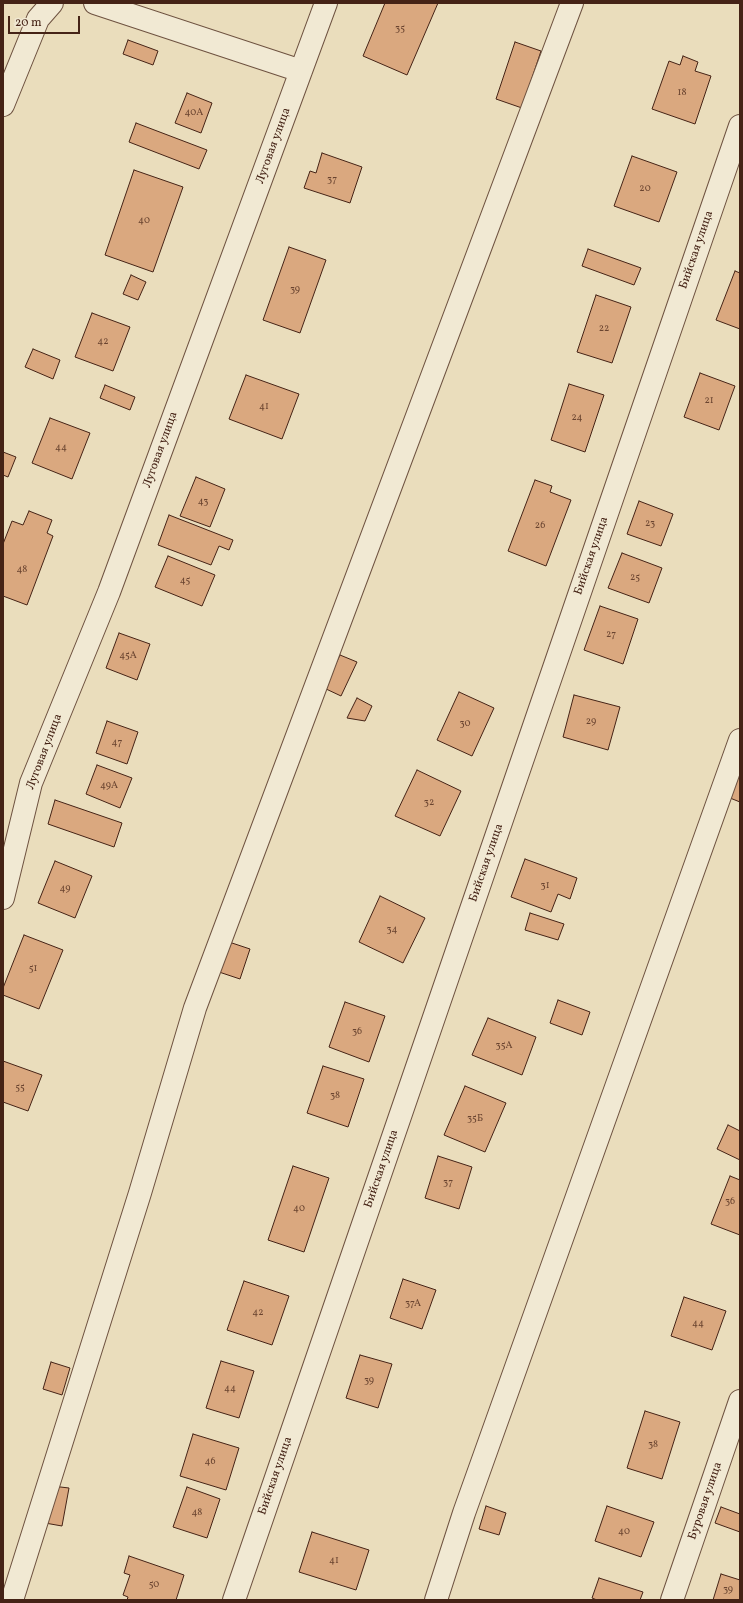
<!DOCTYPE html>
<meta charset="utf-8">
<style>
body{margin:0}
#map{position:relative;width:743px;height:1603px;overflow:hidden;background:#eaddbc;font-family:Vollkorn,serif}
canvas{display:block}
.frame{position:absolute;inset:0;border:4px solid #452316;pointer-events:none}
.scale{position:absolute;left:8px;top:16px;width:72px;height:18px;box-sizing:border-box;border:2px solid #452316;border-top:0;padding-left:5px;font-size:12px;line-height:14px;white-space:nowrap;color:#452316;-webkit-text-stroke:3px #f1e9d3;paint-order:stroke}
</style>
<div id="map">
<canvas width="743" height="1603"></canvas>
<div class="frame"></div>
<div class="scale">20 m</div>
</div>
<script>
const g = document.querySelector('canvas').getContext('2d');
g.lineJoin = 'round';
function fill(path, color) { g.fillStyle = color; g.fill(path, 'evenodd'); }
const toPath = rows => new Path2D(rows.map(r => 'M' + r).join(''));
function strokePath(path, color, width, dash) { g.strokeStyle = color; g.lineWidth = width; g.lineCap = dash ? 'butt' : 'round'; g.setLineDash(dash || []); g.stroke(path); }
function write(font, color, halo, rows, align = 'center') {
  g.font = font + ' Vollkorn,serif'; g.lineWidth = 3; g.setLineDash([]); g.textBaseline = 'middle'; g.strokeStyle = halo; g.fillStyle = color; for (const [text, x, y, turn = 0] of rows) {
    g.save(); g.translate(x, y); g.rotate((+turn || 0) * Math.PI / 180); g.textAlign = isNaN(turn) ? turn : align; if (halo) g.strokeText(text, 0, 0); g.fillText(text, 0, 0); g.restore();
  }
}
const building = toPath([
 [385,3,438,3,407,75,363,56,385,3],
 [128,40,158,51,153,65,123,54,128,40],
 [515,42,541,51,522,108,496,99,515,42],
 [683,56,698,62,695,71,711,76,695,124,652,109,669,61,680,65,683,56],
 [187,93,212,103,201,133,175,123,187,93],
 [136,123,207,150,199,169,129,142,136,123],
 [322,153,362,167,350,203,304,188,310,171,316,173,322,153],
 [632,156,677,172,659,222,614,206,632,156],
 [134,170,183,187,153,272,105,255,134,170],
 [289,247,326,260,300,333,263,320,289,247],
 [588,249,641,268,634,285,582,266,588,249],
 [735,271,740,273,740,329,716,320,735,271],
 [131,275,146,282,138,300,123,294,131,275],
 [596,295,631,307,612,363,577,352,596,295],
 [92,313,130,327,113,371,75,357,92,313],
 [33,349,60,360,53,379,25,367,33,349],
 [700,373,735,386,719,430,684,417,700,373],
 [246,375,299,394,282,439,229,419,246,375],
 [569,384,604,395,585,452,551,440,569,384],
 [105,385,135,397,130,410,100,398,105,385],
 [50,418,90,433,72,479,32,463,50,418],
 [3,452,16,457,8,477,3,475,3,452],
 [196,477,225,489,210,527,180,516,196,477],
 [535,480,552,486,550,492,571,500,546,566,508,551,535,480],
 [639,501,673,514,661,546,627,534,639,501],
 [29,511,52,520,47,533,53,536,27,605,3,596,3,544,12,521,23,525,29,511],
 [169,515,233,540,229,550,219,546,211,565,158,545,169,515],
 [622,553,662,568,649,603,608,588,622,553],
 [168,556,215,575,202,606,155,587,168,556],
 [600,606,638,619,623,664,584,650,600,606],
 [119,633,150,644,137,680,106,668,119,633],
 [340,655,357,662,341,696,324,688,340,655],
 [459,692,494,708,472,756,437,740,459,692],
 [574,695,620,707,608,750,563,737,574,695],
 [357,698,372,706,365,721,347,718,357,698],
 [107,721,138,732,127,764,96,753,107,721],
 [740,759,740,802,725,796,740,759],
 [97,765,132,778,120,808,86,794,97,765],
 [417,770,461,791,440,836,395,816,417,770],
 [55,800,122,823,114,847,48,824,55,800],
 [525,859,577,878,570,899,558,894,551,912,511,897,525,859],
 [55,861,92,876,75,918,38,903,55,861],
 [380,896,425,918,403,963,359,942,380,896],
 [530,913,564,924,558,940,525,930,530,913],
 [24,935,63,950,39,1009,3,995,3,988,24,935],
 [226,941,250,949,240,979,216,971,226,941],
 [558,1000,590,1012,582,1035,550,1023,558,1000],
 [345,1002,385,1016,369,1062,329,1047,345,1002],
 [488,1018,536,1037,522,1075,472,1055,488,1018],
 [3,1061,42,1075,28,1111,3,1102,3,1061],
 [323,1066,364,1079,348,1127,307,1113,323,1066],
 [465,1086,506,1103,485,1152,444,1135,465,1086],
 [728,1125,740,1131,740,1160,717,1149,728,1125],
 [438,1156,472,1167,459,1209,425,1198,438,1156],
 [293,1166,329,1178,304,1252,268,1240,293,1166],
 [730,1176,740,1180,740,1235,711,1224,730,1176],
 [403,1279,436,1290,422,1329,390,1318,403,1279],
 [244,1281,289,1296,272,1345,227,1330,244,1281],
 [684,1297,726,1311,712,1350,671,1336,684,1297],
 [360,1355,392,1364,378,1408,346,1398,360,1355],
 [221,1361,254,1371,239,1418,206,1408,221,1361],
 [51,1362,70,1368,62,1395,43,1389,51,1362],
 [645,1411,680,1422,662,1479,627,1468,645,1411],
 [193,1434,239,1448,226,1490,180,1476,193,1434],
 [52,1486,69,1488,62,1526,45,1523,52,1486],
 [187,1487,220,1499,207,1538,173,1527,187,1487],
 [486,1506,506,1513,499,1535,479,1529,486,1506],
 [607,1506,654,1522,641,1557,595,1541,607,1506],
 [721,1507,740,1514,740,1532,715,1523,721,1507],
 [312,1532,369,1550,356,1590,299,1572,312,1532],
 [129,1556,184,1575,176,1600,127,1600,128,1597,123,1595,130,1575,124,1573,129,1556],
 [721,1574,740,1580,740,1600,713,1600,721,1574],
 [599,1578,643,1592,640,1600,597,1600,592,1598,599,1578]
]);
const minor = toPath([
 [95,3,301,71],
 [3,105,38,19,52,3],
 [3,898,31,783,109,592,326,3],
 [12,1600,140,1193,195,1008,572,3],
 [234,1600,740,126],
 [436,1600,464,1513,740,740],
 [672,1600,740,1401]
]);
const numberNames = [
 ["35",400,29],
 ["18",682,93],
 ["40А",194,113],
 ["37",332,180],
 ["20",645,189],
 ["40",144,221],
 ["39",295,290],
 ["22",604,329],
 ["42",103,342],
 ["21",709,401],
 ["41",264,407],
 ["24",577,418],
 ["44",61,448],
 ["43",203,502],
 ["23",650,524],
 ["26",540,526],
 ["48",22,570],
 ["25",635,578],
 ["45",185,581],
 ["27",611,635],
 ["45А",128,656],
 ["29",591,722],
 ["30",465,724],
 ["47",117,743],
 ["49А",109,786],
 ["32",429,803],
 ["31",545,886],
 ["49",65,889],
 ["34",392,930],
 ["51",33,969],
 ["36",357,1032],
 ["35А",504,1046],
 ["55",20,1088],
 ["38",335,1096],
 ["35Б",475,1119],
 ["37",448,1183],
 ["36",730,1202],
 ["40",299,1209],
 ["37А",413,1304],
 ["42",258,1313],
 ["44",698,1324],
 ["39",369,1381],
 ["44",230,1389],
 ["38",653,1445],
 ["46",210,1462],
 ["48",197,1513],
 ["40",624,1532],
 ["41",334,1561],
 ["50",154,1585],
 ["39",728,1590]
];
const streetNames = [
 ["Луговая улица",274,146,-70],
 ["Бийская улица",697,250,-71],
 ["Луговая улица",161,450,-70],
 ["Бийская улица",592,556,-71],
 ["Луговая улица",45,752,-69],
 ["Бийская улица",487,863,-71],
 ["Бийская улица",382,1169,-71],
 ["Бийская улица",276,1476,-71],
 ["Буровая улица",706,1501,-71]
];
fill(building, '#daa87f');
strokePath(building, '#452316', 1);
strokePath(minor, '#6e5240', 24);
strokePath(minor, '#f1e9d3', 22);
write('10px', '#6a4430', null, numberNames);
write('12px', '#452316', '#f1e9d3', streetNames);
</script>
